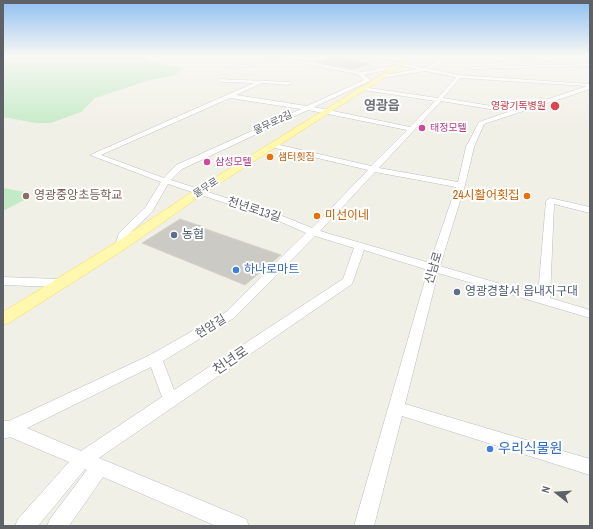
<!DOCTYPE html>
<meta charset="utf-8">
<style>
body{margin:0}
#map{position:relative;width:593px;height:529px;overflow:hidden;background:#f1f0e7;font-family:"Archivo Narrow",sans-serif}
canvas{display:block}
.frame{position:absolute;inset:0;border:4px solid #5e6268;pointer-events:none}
.north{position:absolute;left:537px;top:473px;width:40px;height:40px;-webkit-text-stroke:3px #fff;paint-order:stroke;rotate:287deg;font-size:11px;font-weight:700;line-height:16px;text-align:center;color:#5e6268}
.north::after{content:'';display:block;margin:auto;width:14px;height:18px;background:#5e6268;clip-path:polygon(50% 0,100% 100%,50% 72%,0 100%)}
</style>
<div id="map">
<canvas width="593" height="529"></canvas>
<div class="frame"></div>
<div class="north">N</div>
</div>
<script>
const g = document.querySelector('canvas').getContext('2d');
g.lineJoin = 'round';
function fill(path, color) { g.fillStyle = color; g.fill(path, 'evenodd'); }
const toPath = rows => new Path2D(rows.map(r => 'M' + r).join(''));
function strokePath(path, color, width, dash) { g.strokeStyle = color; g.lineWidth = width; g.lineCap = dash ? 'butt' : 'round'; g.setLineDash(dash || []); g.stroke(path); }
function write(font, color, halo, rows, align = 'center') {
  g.font = font + ' "Archivo Narrow","Noto Sans KR",sans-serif'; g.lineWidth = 4; g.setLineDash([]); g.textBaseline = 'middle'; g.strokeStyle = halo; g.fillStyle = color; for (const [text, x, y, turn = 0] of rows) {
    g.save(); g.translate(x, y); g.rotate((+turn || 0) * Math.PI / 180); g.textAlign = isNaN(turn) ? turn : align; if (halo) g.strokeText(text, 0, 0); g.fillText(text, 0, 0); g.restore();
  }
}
const green = toPath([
 [3,56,145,56,144,58,153,62,182,68,175,75,150,80,95,98,81,112,51,123,35,123,3,117],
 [3,188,31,193,28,198,3,211]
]);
const building = toPath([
 [335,56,371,64,354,69,316,62,335,56],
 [180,219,204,227,203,228,281,255,245,285,142,243,180,219]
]);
const minor = toPath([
 [270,56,279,56,361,72,394,66,394,68,364,75,370,79,370,81,314,107,410,127,435,101,364,90,361,88,362,87,438,98,456,77,425,71,382,78,380,77,380,76,417,69,355,56,364,56,425,68,435,63,438,56,442,56,440,64,430,69,459,75,590,84,590,89,484,124,474,147,465,185,440,266,538,295,546,201,550,198,590,207,590,213,554,204,550,298,590,310,590,318,438,273,405,404,590,459,590,475,402,416,374,526,354,526,428,270,364,250,352,284,99,458,246,519,249,526,216,526,103,477,69,526,47,526,50,519,87,470,85,469,38,526,15,526,18,519,69,462,10,437,3,439,3,421,9,421,150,355,226,312,306,233,279,221,168,184,152,212,129,234,124,248,116,248,115,246,119,233,145,208,161,182,90,155,254,83,221,82,218,80,219,79,290,82,291,83,288,85,262,83,236,95,307,106,364,80,357,74,276,58,261,61,247,67,227,68,225,67,246,65,270,56],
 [460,78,587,86,516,110,443,98,460,78],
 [230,98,301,109,176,165,164,178,101,155,230,98],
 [441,101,508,112,479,122,466,147,458,182,379,168,441,101],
 [308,110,407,130,371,166,271,143,271,147,368,170,312,228,285,217,171,180,182,169,308,110],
 [375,172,456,187,430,263,320,231,375,172],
 [315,236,354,248,343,279,174,390,163,361,234,318,315,236],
 [151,367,162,397,81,451,27,428,151,367],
 [503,56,517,56,551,61,549,62,503,56],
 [590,64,590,66,471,69,469,68,471,67,590,64],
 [3,277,59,279,63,280,65,283,63,286,59,287,3,285,3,277]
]);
const major = toPath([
 [404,56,410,56,404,65,203,194,125,249,9,323,3,325,3,312,115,243,195,190,400,63,404,56]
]);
const markers = [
 [555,106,5,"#e0444e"],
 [422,128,4,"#d1479c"],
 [270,157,4,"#e8710a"],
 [207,162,4,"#d1479c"],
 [26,196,4,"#8d6e63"],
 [527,196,4,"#e8710a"],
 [317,216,4,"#e8710a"],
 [174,235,4,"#5c6f8a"],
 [236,270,4,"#3f7fe0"],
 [457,292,4,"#5c6f8a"],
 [490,449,4,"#3f7fe0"]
];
const farHealthnames = [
 ["영광기독병원",546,106]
];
const farStreetnames = [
 ["물무로2길",273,123,-25],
 ["물무로",206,188,-33]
];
const farHotelnames = [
 ["태정모텔",430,128],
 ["삼성모텔",215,162]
];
const farFoodnames = [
 ["샘터횟집",278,157]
];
const educationNames = [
 ["영광중앙초등학교",34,196]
];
const foodNames = [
 ["24시활어횟집",519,196],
 ["미선이네",325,216,"left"]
];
const streetNames = [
 ["천년로13길",254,210,18],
 ["신남로",434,268,-73],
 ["현암길",211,327,-32]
];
const serviceNames = [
 ["농협",182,235],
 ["영광경찰서 읍내지구대",465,292]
];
const shopNames = [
 ["하나로마트",244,270]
];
const farDistrictnames = [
 ["영광읍",382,107]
];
const nearStreetnames = [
 ["천년로",231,361,-34]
];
const nearShopnames = [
 ["우리식물원",498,449]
];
fill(green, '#c3eac6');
fill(building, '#cccac4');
strokePath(building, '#d6d2c5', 1);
strokePath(minor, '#b9bcc1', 1);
strokePath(major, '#fad958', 1);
fill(minor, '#fff');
fill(major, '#fff8ae');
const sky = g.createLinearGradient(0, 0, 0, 130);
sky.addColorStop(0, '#8fc0f1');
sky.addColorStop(0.43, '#f9f8f4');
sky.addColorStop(1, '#f9f8f400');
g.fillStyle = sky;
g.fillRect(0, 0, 593, 130);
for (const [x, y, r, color] of markers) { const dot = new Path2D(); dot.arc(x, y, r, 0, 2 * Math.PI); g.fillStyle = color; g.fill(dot); strokePath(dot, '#fff', 1.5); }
write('10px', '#be3a42', '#fff', farHealthnames, 'right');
write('10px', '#5e6268', '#fff', farStreetnames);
write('10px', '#b23c85', '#fff', farHotelnames, 'left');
write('10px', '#c56008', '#fff', farFoodnames, 'left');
write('12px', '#785e54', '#fff', educationNames, 'left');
write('12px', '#c56008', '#fff', foodNames, 'right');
write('12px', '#5e6268', '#fff', streetNames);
write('12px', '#4e5e75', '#fff', serviceNames, 'left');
write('12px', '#366cbe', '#fff', shopNames, 'left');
write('bold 13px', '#6f747a', '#fff', farDistrictnames);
write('14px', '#5e6268', '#fff', nearStreetnames);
write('14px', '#366cbe', '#fff', nearShopnames, 'left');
</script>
